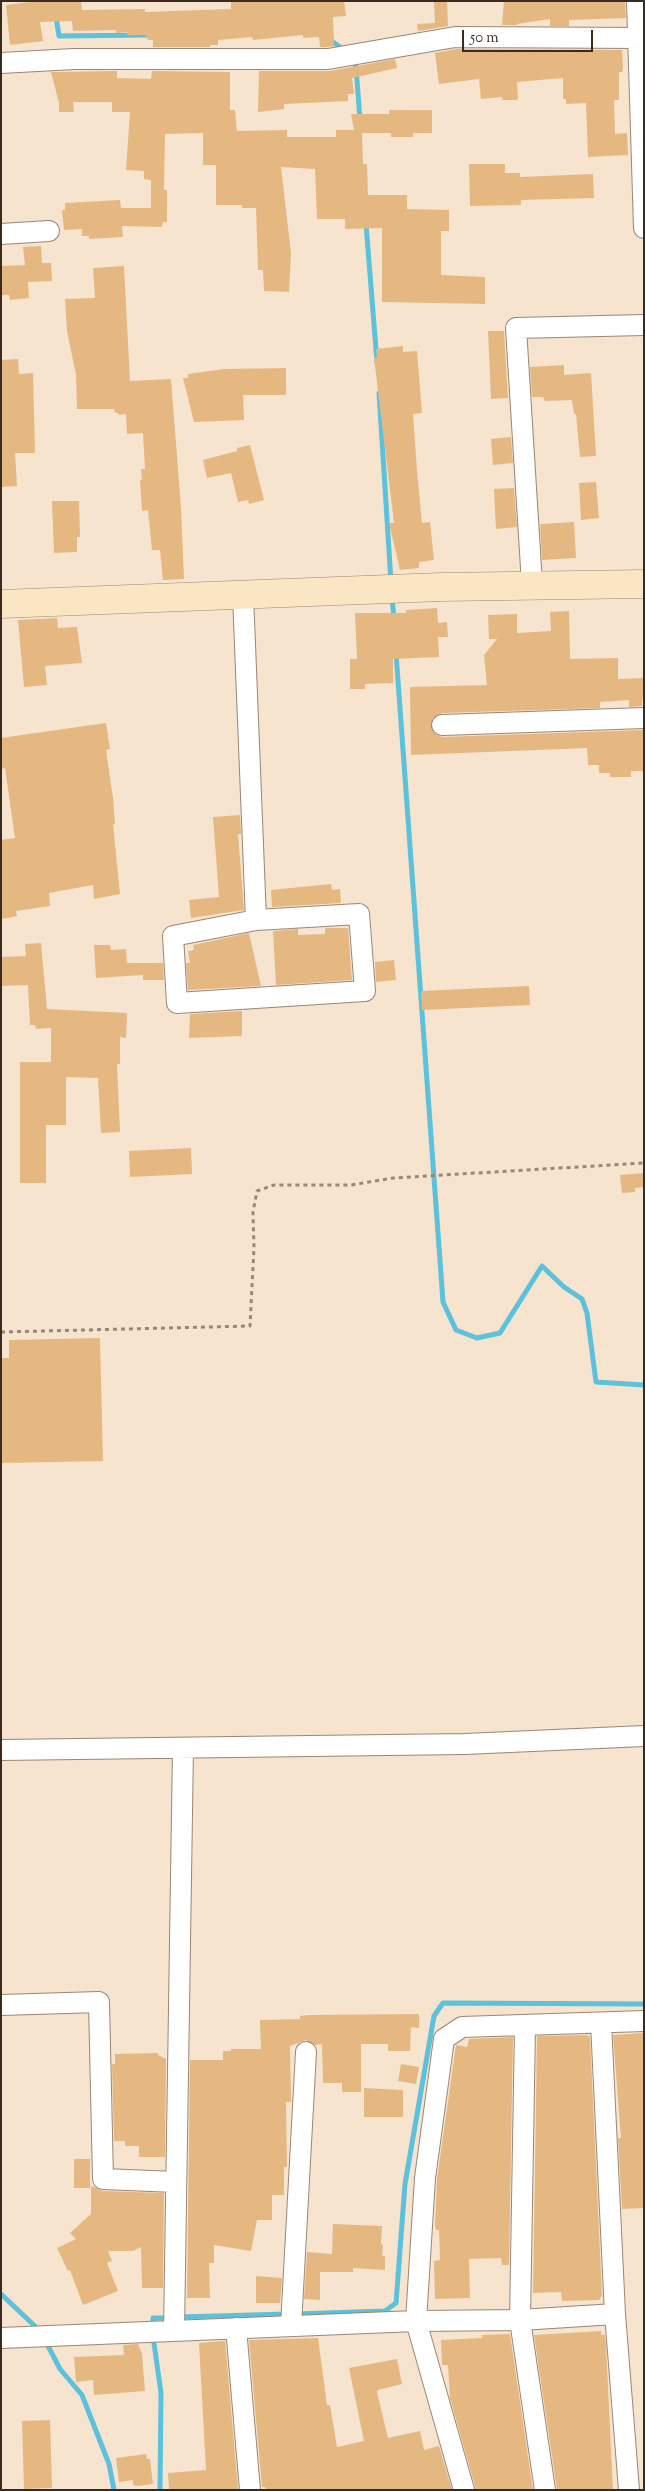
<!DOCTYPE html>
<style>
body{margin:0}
#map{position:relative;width:645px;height:2491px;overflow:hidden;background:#f7e4cf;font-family:"Sorts Mill Goudy",serif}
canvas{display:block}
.frame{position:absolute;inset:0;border:2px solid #3b2a1e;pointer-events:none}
.scale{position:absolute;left:462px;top:30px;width:131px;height:22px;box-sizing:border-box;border:2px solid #3b2a1e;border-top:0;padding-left:6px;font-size:15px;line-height:18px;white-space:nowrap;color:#3b2a1e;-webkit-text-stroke:4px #fff;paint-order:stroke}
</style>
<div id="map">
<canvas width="645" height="2491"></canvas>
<div class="frame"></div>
<div class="scale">50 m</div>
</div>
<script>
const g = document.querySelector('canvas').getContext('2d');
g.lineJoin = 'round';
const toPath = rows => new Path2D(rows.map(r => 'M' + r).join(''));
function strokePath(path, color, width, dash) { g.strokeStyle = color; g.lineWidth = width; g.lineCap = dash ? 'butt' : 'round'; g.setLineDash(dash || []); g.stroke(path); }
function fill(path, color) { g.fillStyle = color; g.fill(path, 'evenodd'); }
const stream = toPath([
 [56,17,59,36,151,35],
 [329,39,344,50],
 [353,60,356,67,360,120],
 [366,224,377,362],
 [379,393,391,582],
 [392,598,394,619],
 [396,653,443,1302,456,1330,477,1338,500,1333,542,1266,564,1287,582,1299,587,1313,596,1382,644,1385],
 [1,2294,39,2330],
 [296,2314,385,2311,396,2303,405,2184,434,2016,443,2003,644,2004],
 [179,2317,288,2314],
 [153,2327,153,2318,170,2318],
 [153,2336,161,2393,160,2490],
 [46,2342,60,2369,82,2395,109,2464,114,2490]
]);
const building = toPath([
 [38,1,81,1,82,10,145,9,145,12,231,9,231,1,344,1,346,16,333,17,334,46,327,47,320,47,319,37,303,38,303,35,253,40,252,37,218,40,218,45,210,45,210,47,153,47,153,40,148,40,146,35,127,35,127,32,116,33,116,30,73,31,72,21,40,22,43,41,10,45,6,5],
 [434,1,447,1,448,26,418,31,417,24,435,23],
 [504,1,625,1,626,18,569,20,569,26,550,26,550,19,517,24,517,25,502,25],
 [456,49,622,50,623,67,622,72,619,72,619,100,614,100,615,134,627,133,628,155,588,157,586,103,566,104,566,99,563,99,563,78,517,82,518,99,516,100,502,100,502,97,481,99,479,79,439,84,435,53],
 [395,59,397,68,352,78,354,94,348,94,348,101,284,104,284,109,258,112,259,71,330,71],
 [117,71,117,78,151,79,152,71,230,72,230,110,235,110,237,131,287,130,287,137,336,137,336,130,354,130,351,114,389,114,389,110,432,110,432,133,413,133,413,137,391,137,391,133,362,133,363,164,367,164,368,195,407,195,407,209,449,210,449,231,441,231,441,275,485,277,485,304,382,302,382,228,345,229,345,219,317,219,315,169,281,167,291,253,289,292,264,291,263,270,258,270,256,208,242,208,242,205,216,205,216,165,203,165,203,133,165,134,164,190,167,190,167,222,163,222,162,227,122,226,123,237,89,239,89,236,82,236,82,229,64,230,62,210,65,210,65,203,120,200,121,208,151,208,151,180,144,179,144,171,126,170,130,112,112,112,112,102,73,102,74,112,59,112,59,103,51,72],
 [469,164,505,164,505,173,520,173,520,177,593,174,594,198,521,200,521,205,470,206],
 [41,246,42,263,51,263,52,281,28,282,29,298,10,300,9,295,1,295,1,266,25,265,23,247],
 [124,266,130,381,171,379,181,508,184,579,163,580,160,550,152,550,148,510,142,511,140,480,142,480,141,469,145,469,143,433,127,434,126,414,119,415,118,413,115,413,114,409,77,409,76,375,67,331,65,299,95,298,93,268],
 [488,331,504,331,508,398,491,399],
 [403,346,403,352,417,351,422,413,413,414,417,471,422,523,430,522,434,560,419,562,419,568,400,570,389,523,394,523,374,358,377,357,376,349],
 [18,359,19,374,33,373,35,453,15,453,17,486,1,487,1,360],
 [564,365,564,375,591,373,596,456,580,457,576,414,574,414,572,400,545,401,543,397,532,397,530,367],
 [286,368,286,395,243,395,244,420,194,422,183,378,188,378,188,374,224,369],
 [511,437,513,463,493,465,491,439],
 [250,445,264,500,249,504,248,500,238,502,231,473,207,478,203,460,237,451,237,448],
 [596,482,599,518,581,520,579,483],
 [514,488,517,527,496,529,494,489],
 [52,501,79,501,80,537,77,537,77,552,54,553],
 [574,522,576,558,542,560,540,524],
 [437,608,438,623,447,622,448,637,438,637,439,657,393,659,393,683,365,684,365,689,350,689,350,659,357,659,355,613,406,613,406,610],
 [569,611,570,659,618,658,618,679,644,678,642,706,629,707,629,700,600,702,600,708,442,713,432,719,432,731,442,737,644,730,644,771,631,771,631,777,610,777,610,773,599,773,599,765,588,765,587,748,411,755,410,687,487,685,484,655,497,639,489,639,488,615,517,614,517,633,551,631,550,612],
 [57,618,58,628,77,627,82,663,45,666,47,685,24,687,18,620],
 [106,723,110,749,106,750,113,798,115,824,113,824,120,894,94,899,93,885,49,893,50,906,16,911,17,916,3,919,1,917,1,840,15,838,5,768,1,769,1,738],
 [240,815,241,834,238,834,244,910,191,918,189,900,219,897,213,817],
 [331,884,332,890,340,889,341,903,272,907,271,890],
 [325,928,348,928,352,980,276,985,273,931,298,929,298,935,325,934],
 [249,933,261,986,188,990,186,963,190,963,188,951,194,950,193,945],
 [41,943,47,1009,127,1013,126,1038,120,1037,120,1064,117,1064,120,1132,101,1133,98,1078,66,1077,66,1125,46,1125,46,1183,20,1183,20,1062,51,1062,51,1028,36,1029,35,1025,30,1025,28,985,1,986,1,957,26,956,25,944],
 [94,945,110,945,111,950,126,949,127,963,163,963,164,980,143,980,143,975,96,978],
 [394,960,396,980,376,982,375,962],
 [529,986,530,1005,422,1010,421,991],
 [242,1011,242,1036,189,1038,190,1014],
 [191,1148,192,1174,130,1177,129,1151],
 [644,1173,644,1187,635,1188,635,1192,622,1193,620,1175],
 [100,1338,103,1461,1,1463,1,1358,9,1358,9,1340],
 [419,2014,419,2028,411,2027,410,2051,388,2051,388,2044,361,2044,361,2092,342,2092,342,2083,323,2083,322,2044,315,2045,306,2040,290,2046,291,2102,286,2102,287,2167,284,2167,284,2195,272,2195,272,2220,257,2220,251,2251,214,2245,214,2263,209,2263,210,2298,187,2298,190,2060,223,2060,223,2051,231,2051,231,2049,261,2049,260,2020,300,2019,300,2016,309,2015],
 [644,2033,644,2208,622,2209,618,2138,621,2138,613,2035],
 [587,2035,590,2037,602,2296,599,2300,562,2301,561,2292,533,2293,537,2036],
 [513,2037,509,2265,502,2265,501,2258,469,2259,470,2298,435,2299,434,2261,440,2260,439,2230,436,2230,435,2226,437,2179,456,2045,467,2047,469,2039],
 [158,2053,158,2055,166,2059,165,2157,139,2157,139,2146,125,2146,125,2141,114,2141,112,2064,115,2064,115,2054],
 [401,2064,419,2067,416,2084,398,2081],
 [364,2088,403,2090,403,2117,364,2117],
 [74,2159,90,2159,90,2188,74,2188],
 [91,2186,103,2191,164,2193,163,2288,142,2288,141,2247,133,2251,108,2251,112,2261,107,2263,118,2291,83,2305,70,2270,68,2271,57,2248,76,2239,70,2233,91,2214],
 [333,2224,382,2226,381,2244,383,2245,382,2256,385,2256,385,2270,353,2268,353,2272,320,2272,320,2300,304,2299,307,2252,332,2254],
 [256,2276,282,2278,280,2303,256,2303],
 [601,2331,601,2335,605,2335,606,2345,613,2490,557,2490,534,2335],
 [510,2334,533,2490,476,2490,450,2398,448,2365,442,2365,441,2340,482,2338,482,2335],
 [318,2338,327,2405,330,2405,337,2447,364,2441,349,2368,397,2359,402,2384,378,2390,377,2392,388,2438,420,2431,424,2450,439,2446,452,2490,266,2490,265,2487,262,2487,249,2340],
 [225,2341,238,2489,169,2490,168,2473,206,2470,199,2343],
 [138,2344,142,2354,145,2391,94,2395,93,2380,76,2382,74,2357,124,2355,123,2345],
 [50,2420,52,2488,24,2489,22,2421],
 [146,2454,147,2459,150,2459,153,2484,138,2486,133,2485,133,2480,119,2482,116,2458]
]);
const path = toPath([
 [1,1332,250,1326,254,1247,253,1212,257,1191,274,1185,351,1185,393,1178,644,1163]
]);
const street = toPath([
 [637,1,644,228],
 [1,63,74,59,328,59,455,37,644,38],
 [1,234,49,231],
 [532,584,516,328,644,325],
 [243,595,256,920],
 [442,725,644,718],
 [359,914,365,991,177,1003,173,936,256,920,359,914],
 [1,1750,465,1744,644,1736],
 [1,2005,99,2002,103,2179,176,2182],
 [601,2023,615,2314,629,2490],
 [525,2026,520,2320,545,2490],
 [291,2326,306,2052],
 [236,2328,250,2490],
 [174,2331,183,1748],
 [1,2338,416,2321,520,2320,615,2314],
 [464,2490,416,2321,425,2178,444,2039,462,2027,644,2021]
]);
const secondary = toPath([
 [1,604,441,587,644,584]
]);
strokePath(stream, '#5cc1da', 5);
fill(building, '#e5b881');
strokePath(street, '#998776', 22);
strokePath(secondary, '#998776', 29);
strokePath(path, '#998776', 3, [4, 4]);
strokePath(street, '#fff', 20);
strokePath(secondary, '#fbe6c4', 28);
</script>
